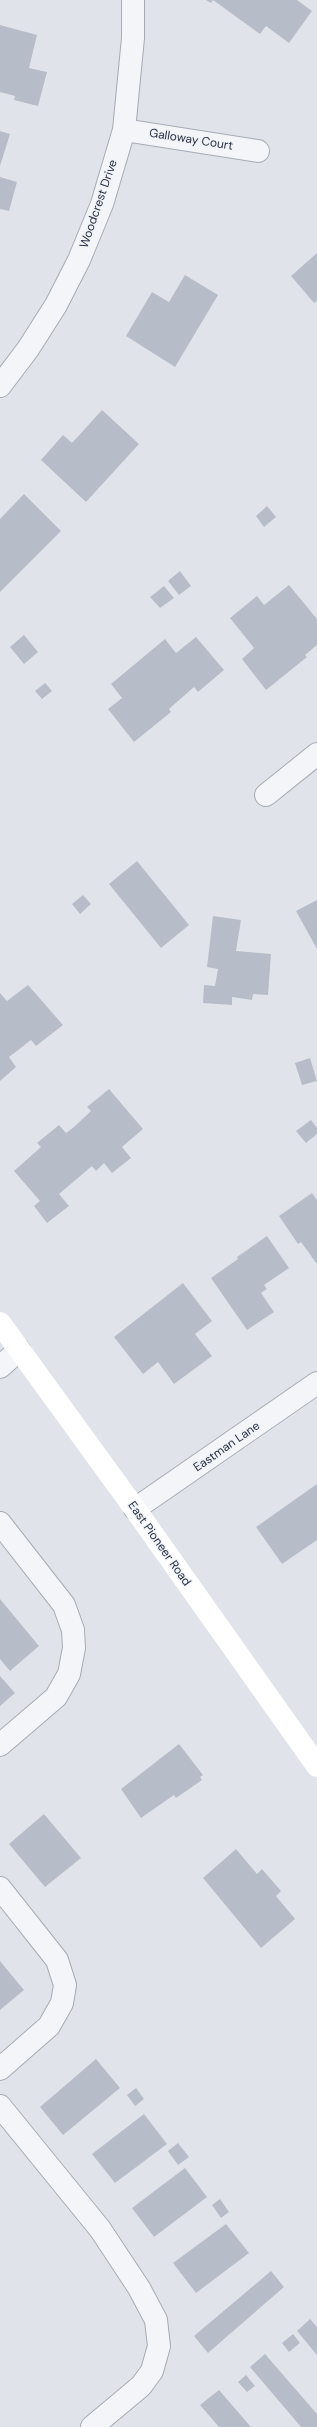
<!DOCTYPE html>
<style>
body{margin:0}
canvas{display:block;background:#e0e4ea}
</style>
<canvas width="317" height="2427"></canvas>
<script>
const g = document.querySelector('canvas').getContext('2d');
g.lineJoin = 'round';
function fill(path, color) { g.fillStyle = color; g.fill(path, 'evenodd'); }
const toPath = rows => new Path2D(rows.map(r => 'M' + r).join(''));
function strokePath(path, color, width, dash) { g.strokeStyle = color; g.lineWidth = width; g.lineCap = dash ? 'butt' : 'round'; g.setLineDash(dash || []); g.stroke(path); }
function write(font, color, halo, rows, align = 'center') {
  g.font = font + ' "DM Sans",sans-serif'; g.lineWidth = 3; g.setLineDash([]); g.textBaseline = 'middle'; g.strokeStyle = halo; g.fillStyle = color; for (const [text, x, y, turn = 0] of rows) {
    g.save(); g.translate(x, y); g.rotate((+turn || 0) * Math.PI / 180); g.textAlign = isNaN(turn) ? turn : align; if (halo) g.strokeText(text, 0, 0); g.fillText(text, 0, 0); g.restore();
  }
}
const building = toPath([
 [206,0,297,0,312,11,289,43,266,26,260,34,213,0,211,3],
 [0,25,37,35,29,68,47,72,38,106,14,100,15,96,0,92],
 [0,131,10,134,0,166],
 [0,177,17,182,9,211,0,209],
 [317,253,317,301,314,303,291,276],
 [185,275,218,295,175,367,126,336,152,292,169,302],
 [102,410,139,444,86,502,41,460,63,435,72,443],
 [24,494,61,531,0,592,0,519],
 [267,506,276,517,264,527,256,516],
 [180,571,191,586,179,595,168,581],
 [289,585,317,619,317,645,305,655,307,657,266,690,242,659,254,648,230,618,257,596,264,605],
 [164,586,174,598,160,608,150,597],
 [24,635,38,652,24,664,10,647],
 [196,637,224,670,198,692,194,687,169,709,171,712,134,742,108,709,122,698,111,684,165,639,176,653],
 [45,683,52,691,42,699,35,691],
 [137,861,189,925,161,948,109,884],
 [83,895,91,904,80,914,72,904],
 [317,900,317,949,296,911],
 [213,916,241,920,236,951,271,954,268,995,253,994,252,1000,232,997,232,1005,203,1003,204,985,215,986,218,969,207,967],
 [28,985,63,1025,36,1046,31,1040,9,1057,16,1067,0,1081,0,993,7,1001],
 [310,1058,317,1081,302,1085,295,1063],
 [109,1089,143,1129,122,1147,131,1158,112,1173,104,1163,96,1171,92,1166,59,1194,69,1206,47,1223,34,1206,40,1201,14,1171,41,1147,37,1143,59,1125,66,1133,74,1127,91,1111,87,1107],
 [311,1120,317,1128,317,1134,306,1143,296,1131],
 [312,1193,317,1200,317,1264,301,1242,298,1244,279,1216],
 [267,1236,289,1268,264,1285,267,1289,261,1293,274,1312,247,1330,211,1278,238,1259,237,1257],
 [183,1283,212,1321,195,1334,212,1356,174,1384,158,1362,143,1374,114,1337],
 [317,1484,317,1540,282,1564,256,1527],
 [0,1599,39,1646,10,1671,0,1659],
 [0,1676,15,1693,0,1706],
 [179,1744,203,1775,200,1777,202,1780,176,1798,174,1795,141,1818,121,1789],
 [44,1814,81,1858,45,1887,9,1844],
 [236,1849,257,1874,262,1869,281,1891,276,1896,295,1919,261,1948,203,1878],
 [0,1961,24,1990,0,2010],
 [96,2059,120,2088,63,2135,40,2107],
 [136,2088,144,2099,135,2106,127,2095],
 [144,2114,167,2144,115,2183,92,2154],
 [178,2143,189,2157,178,2165,168,2151],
 [185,2168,207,2197,154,2237,132,2208],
 [220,2199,229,2212,221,2218,212,2205],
 [226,2224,249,2253,196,2293,173,2263],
 [271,2271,284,2287,208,2353,194,2336],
 [310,2319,317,2327,317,2355,297,2331],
 [293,2334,300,2343,289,2352,282,2343],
 [265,2354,317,2414,317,2427,301,2427,250,2367],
 [246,2375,255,2386,247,2392,238,2382],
 [219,2390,251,2427,219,2427,200,2405]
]);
const minor = toPath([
 [124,130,258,151],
 [0,386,28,349,56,305,79,260,102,204,124,130,133,38,133,0],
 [266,795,317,754],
 [0,1367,19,1350],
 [135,1509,317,1383],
 [0,1523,64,1605,73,1630,74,1648,69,1674,56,1697,0,1745],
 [0,1888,57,1960,65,1985,62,2003,49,2026,0,2069],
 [0,2106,100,2229,139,2288,156,2320,159,2346,152,2371,141,2386,92,2427]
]);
const secondary = toPath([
 [0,1323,135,1509,317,1766]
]);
const streetNames = [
 ["Galloway Court",191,140,9],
 ["Woodcrest Drive",99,204,-71],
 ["Eastman Lane",227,1447,-35],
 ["East Pioneer Road",159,1544,55]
];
fill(building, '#b7bdc8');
strokePath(minor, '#a5abb5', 24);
strokePath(minor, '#f4f5f8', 22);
strokePath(secondary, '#fff', 22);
write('12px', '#283143', '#f0f3f7', streetNames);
</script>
